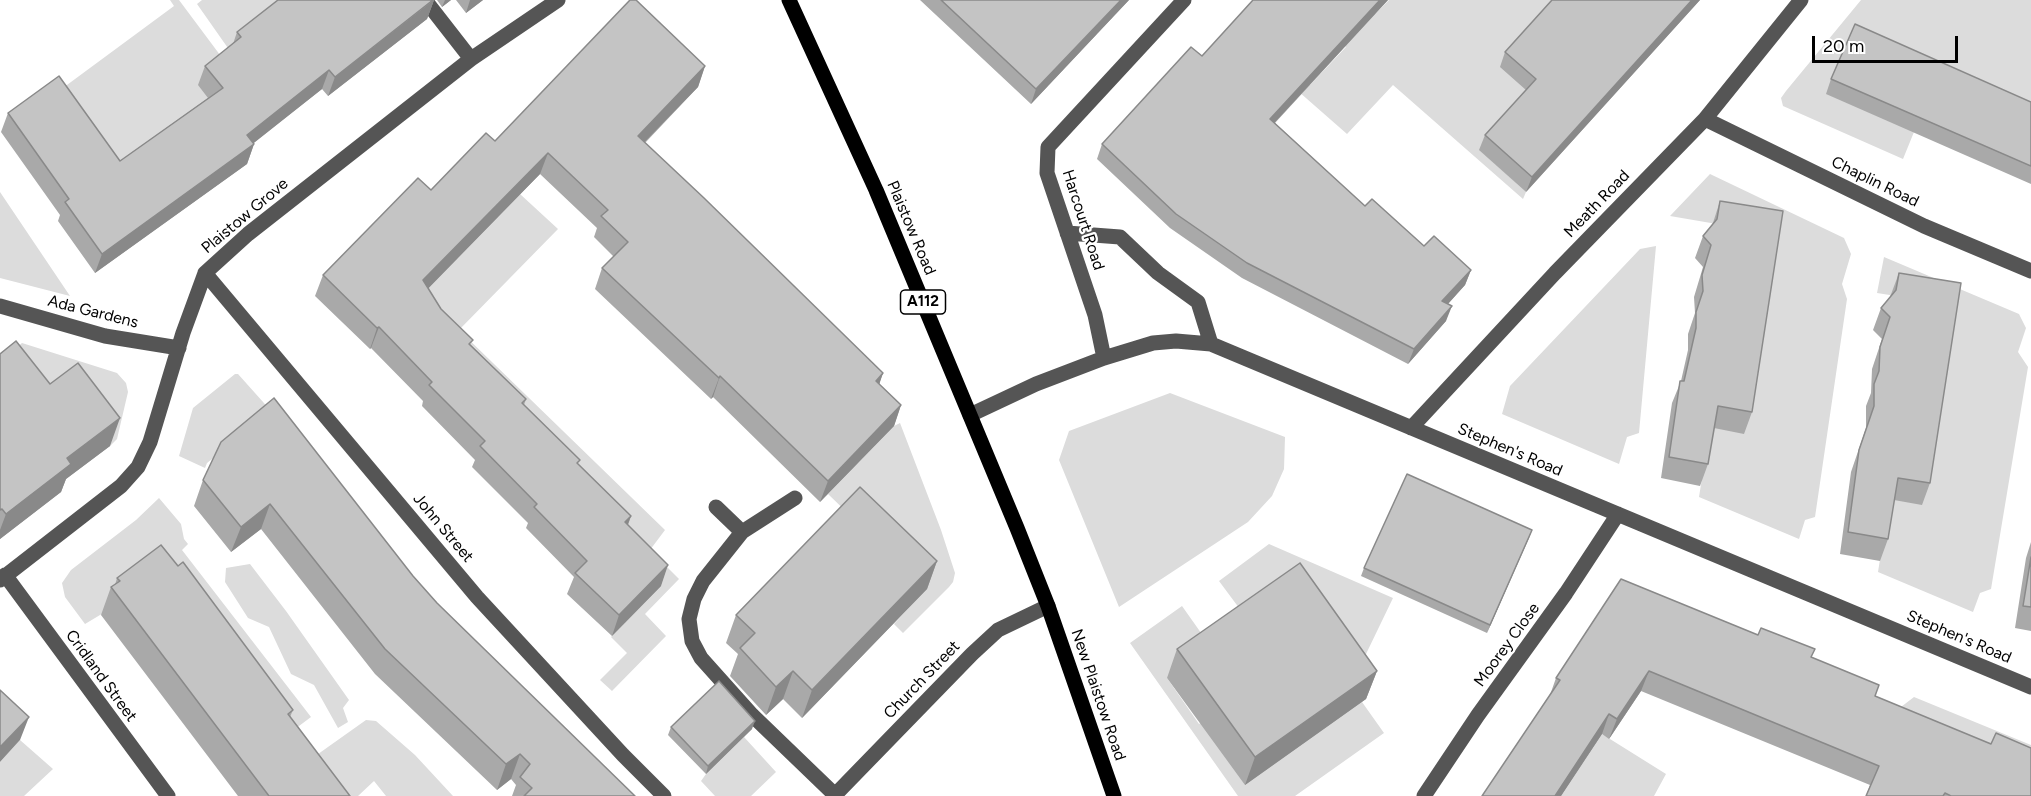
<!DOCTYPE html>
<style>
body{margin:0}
#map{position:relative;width:2031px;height:796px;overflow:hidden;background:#fff;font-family:Figtree,sans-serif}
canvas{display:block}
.scale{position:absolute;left:1812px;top:36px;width:146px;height:27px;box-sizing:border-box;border:3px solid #000;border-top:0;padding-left:8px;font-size:18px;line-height:21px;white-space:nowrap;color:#000;-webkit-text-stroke:4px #fff;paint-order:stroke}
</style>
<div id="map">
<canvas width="2031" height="796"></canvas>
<div class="scale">20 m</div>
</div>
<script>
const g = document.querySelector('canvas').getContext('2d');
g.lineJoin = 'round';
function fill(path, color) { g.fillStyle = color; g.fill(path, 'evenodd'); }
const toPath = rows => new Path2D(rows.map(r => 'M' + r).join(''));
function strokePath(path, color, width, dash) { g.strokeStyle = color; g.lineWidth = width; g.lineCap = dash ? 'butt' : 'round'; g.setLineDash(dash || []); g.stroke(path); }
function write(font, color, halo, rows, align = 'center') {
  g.font = font + ' Figtree,sans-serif'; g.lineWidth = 4.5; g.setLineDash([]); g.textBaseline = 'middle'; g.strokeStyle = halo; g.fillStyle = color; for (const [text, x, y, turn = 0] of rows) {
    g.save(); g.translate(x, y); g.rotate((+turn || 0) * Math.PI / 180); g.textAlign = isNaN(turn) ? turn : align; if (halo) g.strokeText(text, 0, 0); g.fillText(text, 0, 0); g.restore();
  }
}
const green = toPath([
 [170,0,179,0,226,63,250,145,113,181,52,96,174,6],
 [202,0,296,0,230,51,197,4],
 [1389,0,1570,0,1530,93,1480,150,1526,192,1523,199,1393,85,1347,134,1274,70,1282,62,1310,85,1346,47,1315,20,1375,14],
 [1861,0,2031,0,2031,119,1914,132,1903,159,1783,106,1781,98,1786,91],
 [1710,174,1844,238,1851,254,1842,284,1847,299,1815,517,1805,520,1799,539,1699,497,1710,428,1775,234,1670,216],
 [0,192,70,296,0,278],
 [520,194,558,229,459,330,665,530,650,550,679,579,645,614,666,636,612,691,600,680,627,653,611,637,661,585,413,278],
 [1656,246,1639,433,1627,437,1619,464,1502,414,1510,386,1640,249],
 [1884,257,2019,314,2026,328,2018,352,2028,367,1991,589,1980,593,1973,612,1878,572,1885,528,1953,305,1877,293],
 [22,343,117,373,126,383,128,392,117,439,110,446,5,438,0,360],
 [235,374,238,374,272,412,207,463,205,468,179,456,193,408],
 [1170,393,1285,437,1284,469,1272,496,1248,522,1119,607,1059,460,1069,431],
 [900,423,941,530,955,573,953,582,949,587,903,633,894,624,926,589,828,494,894,426],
 [159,498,181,524,184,539,188,544,182,550,311,717,283,738,110,609,85,624,65,597,62,583,71,570,136,520],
 [1269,544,1393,598,1353,681,1248,620,1219,581],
 [250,564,286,611,349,700,343,708,348,722,338,728,314,685,291,674,269,627,248,618,225,582,226,568],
 [1182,606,1211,647,1167,678,1199,724,1232,701,1362,702,1384,733,1295,796,1238,796,1130,643],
 [1914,697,2031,745,2031,771,1897,710],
 [366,720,376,721,415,755,453,796,386,796,374,781,358,796,335,796,304,764],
 [1602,734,1666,774,1654,796,1561,796],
 [744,737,776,772,751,796,715,796,701,781,706,774],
 [20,740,53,769,24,796,0,796,0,762]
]);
const minor = toPath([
 [425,0,471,59],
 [1705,119,1924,226,2031,271],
 [1067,233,1120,237,1158,273,1198,302,1211,344],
 [205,273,477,597,623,755,664,796],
 [0,306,105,336,179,348],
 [1104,358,1095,315,1047,173,1048,147,1184,0],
 [970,415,1036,384,1104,358,1153,343,1176,341,1211,344,2031,687],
 [1411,428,1555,273,1705,119,1801,0],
 [716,507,742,532,703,581,694,599,689,619,692,641,701,658,752,715,835,795],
 [742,532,795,498],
 [5,575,168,796],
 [0,580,121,486,138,467,150,442,183,333,205,273,248,234,471,59,558,0],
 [834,796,972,654,998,630,1048,606],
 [1424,796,1478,715,1566,593,1618,514]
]);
const major = toPath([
 [789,0,876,190,1017,528,1048,606,1114,796]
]);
const wall = toPath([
 [434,0,427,19,328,96,322,89,253,143,254,144,247,164,95,273,58,221,60,215,1,132,8,113,120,161,208,98,198,85,205,66,233,44,237,32],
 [437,0,451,0,442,7],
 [456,0,483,0,466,13],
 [920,0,1129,0,1031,104],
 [1253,0,1388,0,1275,123,1365,206,1424,246,1471,270,1465,285,1448,304,1446,321,1408,364,1242,278,1170,228,1097,159,1102,144,1202,56],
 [1552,0,1700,0,1526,192,1479,150,1485,135,1526,90,1500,67,1505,52],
 [705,66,698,87,645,143,883,373,879,384,901,405,894,426,820,502,713,397,711,399,595,289,602,268,614,257,594,237,597,228,540,174,428,288,441,309,471,345,526,399,524,405,578,464,631,516,628,525,661,586,612,636,567,594,574,577,526,528,528,523,472,467,475,460,422,406,423,401,371,348,370,349,315,296,323,275,431,190,495,141],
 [1831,79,2031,102,2031,184,1826,94],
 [1720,201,1752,412,1744,434,1714,428,1708,464,1700,486,1661,478,1672,403,1681,381,1688,350,1688,334,1695,313,1694,297,1703,267,1695,258,1703,236,1712,226],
 [1899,273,1930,483,1922,505,1894,500,1888,539,1880,561,1840,554,1851,472,1866,428,1866,406,1871,393,1872,369,1882,339,1873,330,1881,308,1890,297],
 [0,354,50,384,110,446,66,479,61,492,0,539],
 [221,442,413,576,437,603,635,796,512,796,516,785,511,779,497,790,375,674,261,529,231,552,194,506,203,480],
 [1532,530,1487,633,1361,576,1364,568],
 [2031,542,2031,631,2015,628,2026,558],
 [937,561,927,589,802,718,783,699,766,715,730,676,738,654,726,643,736,615],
 [178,566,293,710,290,717,350,796,238,796,101,615,111,587,115,585,117,578],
 [1758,635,1815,649,1811,658,1875,696,2031,796,1866,796,1870,785,1641,691,1609,739,1602,734,1561,796,1482,796,1550,695,1556,678],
 [1177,649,1377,671,1366,699,1245,785,1167,678],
 [671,727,752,729,706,774,668,735]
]);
const shadedWall = toPath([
 [434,0,427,19,328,96,335,77],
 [445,0,451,0,442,7],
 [470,0,483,0,466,13],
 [1121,0,1129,0,1031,104,1036,89],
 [1380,0,1388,0,1265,133,1270,119],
 [1692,0,1700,0,1526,192,1532,177],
 [705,66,698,87,630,157,638,136],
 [329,70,322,89,240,154,247,135],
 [254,144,247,164,95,273,102,254],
 [548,153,540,174,416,301,423,280],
 [1471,270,1465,285,1437,316,1442,301],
 [1452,306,1446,321,1408,364,1414,349],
 [379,327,371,348,370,349,377,328],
 [883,373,876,394,876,381],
 [720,376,713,397,711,399,719,378],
 [901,405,894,426,820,502,828,481],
 [120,418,110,446,66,479,61,492,0,539,0,530,6,514,67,458],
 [270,504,261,529,231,552,241,527],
 [631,516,623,537,625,522],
 [1532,530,1529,538,1487,633,1490,625],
 [937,561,927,589,802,718,812,690],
 [668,565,661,586,612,636,619,615],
 [793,671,783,699,766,715,776,687],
 [1377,671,1366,699,1245,785,1255,757],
 [1649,671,1641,691,1609,739,1617,719],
 [1609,714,1602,734,1561,796,1555,796],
 [29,717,20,740,0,762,0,747],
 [755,721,752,729,706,774,708,766],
 [520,754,511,779,497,790,506,764]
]);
const building = toPath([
 [278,0,433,0,335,77,329,70,247,135,254,144,102,254,65,202,69,199,8,113,59,76,120,161,223,88,205,66,241,37,237,32,278,0],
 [630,0,636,0,705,66,638,136,704,198,883,373,876,381,901,405,828,481,720,376,719,378,602,268,628,242,601,216,608,210,548,153,423,280,441,309,473,340,469,344,526,399,522,403,580,460,577,463,631,516,625,522,668,565,619,615,575,573,587,561,534,507,537,504,480,446,485,441,429,385,432,382,379,327,377,328,323,275,418,178,431,190,486,133,495,141,630,0],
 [941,0,1121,0,1036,89,941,0],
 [1253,0,1380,0,1270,119,1365,206,1372,199,1424,246,1434,236,1471,270,1442,301,1452,306,1414,349,1247,263,1176,214,1102,144,1191,47,1202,56,1253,0],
 [1552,0,1692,0,1532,177,1485,135,1536,79,1505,52,1552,0],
 [1855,24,2031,102,2031,166,1831,79,1855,24],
 [1720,201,1783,211,1752,412,1718,406,1708,464,1669,457,1680,381,1684,381,1696,328,1696,312,1703,291,1702,275,1711,245,1703,236,1717,219,1720,201],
 [1899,273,1961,283,1930,483,1898,478,1888,539,1848,532,1859,450,1874,406,1874,384,1879,371,1880,347,1890,317,1881,308,1896,290,1899,273],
 [16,341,50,384,78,363,120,418,67,458,71,464,6,514,2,509,0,510,0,354,16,341],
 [274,398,413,576,437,603,635,796,524,796,532,788,520,777,530,764,520,754,506,764,385,649,270,504,241,527,203,480,221,442,274,398],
 [1407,474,1532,530,1490,625,1364,568,1407,474],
 [860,487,937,561,812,690,793,671,776,687,740,648,755,633,736,615,860,487],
 [161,545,178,566,183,562,293,710,288,714,350,796,269,796,111,587,120,581,117,578,161,545],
 [2031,557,2031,607,2023,606,2031,557],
 [1300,563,1377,671,1255,757,1177,649,1300,563],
 [1621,579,1758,635,1761,628,1815,649,1811,657,1879,685,1875,696,1991,744,1996,733,2031,748,2031,796,1951,796,1945,793,1943,796,1866,796,1879,766,1649,671,1617,719,1609,714,1555,796,1482,796,1560,680,1556,678,1621,579],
 [719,681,755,721,708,766,671,727,719,681],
 [0,690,29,717,0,747,0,690]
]);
const shields = [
 [923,302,45]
];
const shieldNames = [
 ["A112",923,302]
];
const streetNames = [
 ["Chaplin Road",1875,182,26],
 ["Meath Road",1597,204,-46],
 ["Plaistow Grove",245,216,-40],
 ["Harcourt Road",1083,220,72],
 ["Plaistow Road",911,228,67],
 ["Ada Gardens",93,312,14],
 ["Stephen's Road",1510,450,23],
 ["John Street",443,528,50],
 ["Stephen's Road",1959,637,23],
 ["Moorey Close",1507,645,-54],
 ["Cridland Street",101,676,54],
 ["Church Street",922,680,-46],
 ["New Plaistow Road",1098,695,71]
];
fill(green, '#dcdcdc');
strokePath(minor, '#555', 15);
strokePath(major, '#000', 15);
fill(wall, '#a9a9a9');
fill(shadedWall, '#898989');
fill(building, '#c4c4c4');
strokePath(building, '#898989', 1.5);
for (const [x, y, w] of shields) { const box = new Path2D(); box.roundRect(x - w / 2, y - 12, w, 24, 4.5); g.fillStyle = '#fff'; g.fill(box); strokePath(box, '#000', 1.5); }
write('bold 15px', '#000', null, shieldNames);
write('16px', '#000', '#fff', streetNames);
</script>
